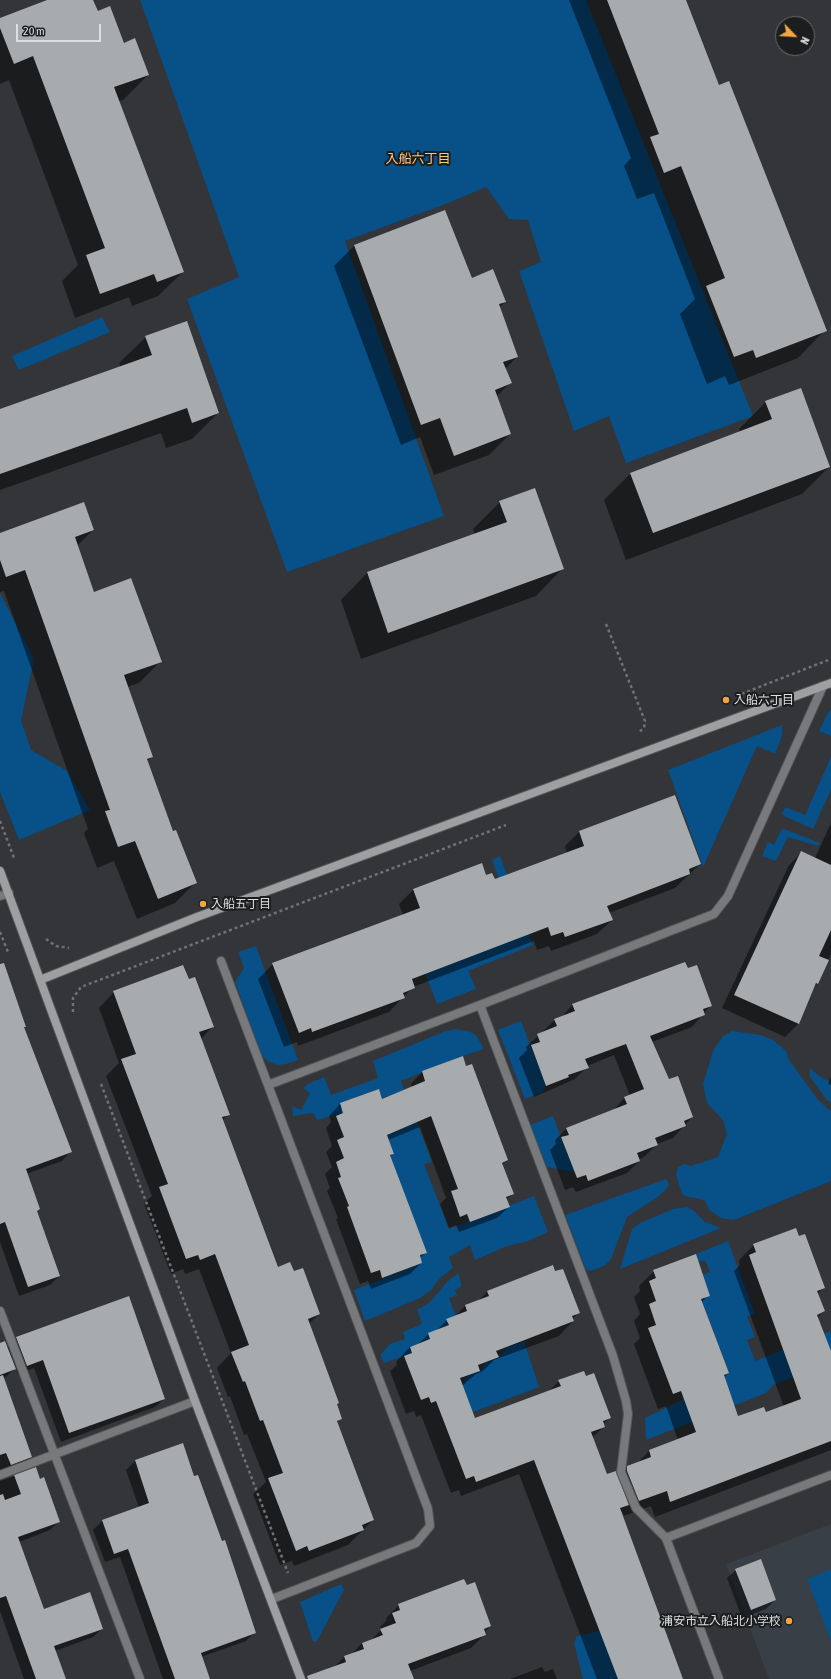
<!DOCTYPE html>
<meta charset="utf-8">
<style>
body{margin:0}
#map{position:relative;width:831px;height:1679px;overflow:hidden;background:#333538;font-family:"Asap Condensed",sans-serif}
canvas{display:block}
.north{position:absolute;left:775px;top:16px;width:40px;height:40px;box-sizing:border-box;background:#1b1d1e;border:1px solid #696b6c;border-radius:50%;rotate:115deg;font-size:11px;font-weight:700;line-height:16px;text-align:center;color:#dddfe0}
.north::after{content:'';display:block;margin:auto;width:14px;height:18px;background:#f2a541;clip-path:polygon(50% 0,100% 100%,50% 72%,0 100%)}
.scale{position:absolute;left:16px;top:24px;width:85px;height:18px;box-sizing:border-box;border:2px solid #dddfe0;border-top:0;padding-left:5px;font-size:12px;line-height:14px;white-space:nowrap;color:#dddfe0;-webkit-text-stroke:3px #1b1d1e;paint-order:stroke}
</style>
<div id="map">
<canvas width="831" height="1679"></canvas>
<div class="north">N</div>
<div class="scale">20 m</div>
</div>
<script>
const g = document.querySelector('canvas').getContext('2d');
g.lineJoin = 'round';
function fill(path, color) { g.fillStyle = color; g.fill(path, 'evenodd'); }
const toPath = rows => new Path2D(rows.map(r => 'M' + r).join(''));
function strokePath(path, color, width, dash) { g.strokeStyle = color; g.lineWidth = width; g.lineCap = dash ? 'butt' : 'round'; g.setLineDash(dash || []); g.stroke(path); }
function write(font, color, halo, rows, align = 'center') {
  g.font = font + ' "Asap Condensed","Noto Sans JP",sans-serif'; g.lineWidth = 4; g.setLineDash([]); g.textBaseline = 'middle'; g.strokeStyle = halo; g.fillStyle = color; for (const [text, x, y, turn = 0] of rows) {
    g.save(); g.translate(x, y); g.rotate((+turn || 0) * Math.PI / 180); g.textAlign = isNaN(turn) ? turn : align; if (halo) g.strokeText(text, 0, 0); g.fillText(text, 0, 0); g.restore();
  }
}
const built = toPath([
 [831,1524,831,1679,769,1679,726,1564]
]);
const green = toPath([
 [140,0,586,0,753,416,626,463,609,416,574,431,519,271,541,262,528,220,509,219,486,187,443,205,345,241,444,516,287,572,187,299,239,277],
 [102,317,110,332,19,370,12,356],
 [0,593,34,659,21,720,31,750,67,771,90,810,19,840,0,792],
 [831,710,831,736,819,731,828,713],
 [782,725,782,736,775,754,757,746,703,867,668,770],
 [831,757,831,790,813,829,784,816,782,813,786,807,805,815],
 [784,829,820,843,818,846,788,837,776,861,762,856,768,842,774,845,781,830],
 [500,856,533,945,468,971,476,989,437,1004,420,961,442,967,520,937,492,860],
 [256,946,298,1060,286,1064,278,1065,269,1062,262,1056,235,982,244,968,238,952],
 [521,1021,546,1086,541,1093,525,1099,498,1030],
 [455,1029,468,1031,476,1035,484,1049,463,1056,401,1081,432,1162,424,1164,449,1229,534,1196,548,1232,528,1241,507,1246,475,1260,470,1245,449,1257,453,1268,440,1278,431,1290,420,1298,365,1321,354,1290,422,1263,420,1255,426,1253,390,1155,394,1154,387,1135,402,1129,388,1096,382,1098,379,1089,340,1103,343,1113,317,1120,313,1113,293,1116,292,1106,301,1110,310,1093,303,1088,308,1084,324,1077,331,1095,378,1078,373,1061,443,1032],
 [732,1031,761,1035,773,1040,786,1051,789,1060,819,1101,831,1111,831,1181,734,1220,721,1218,709,1210,705,1201,697,1198,687,1197,682,1194,676,1175,678,1167,684,1164,691,1166,718,1157,727,1134,723,1120,707,1103,703,1084,713,1051,723,1036],
 [810,1068,822,1078,831,1082,831,1102,827,1100,810,1077],
 [553,1116,574,1172,547,1167,530,1125],
 [666,1179,669,1184,666,1189,659,1196,627,1217,611,1259,604,1266,590,1271,586,1269,565,1215],
 [687,1207,693,1210,705,1222,721,1228,620,1269,632,1229,640,1223,673,1209],
 [728,1241,755,1314,747,1316,755,1337,747,1340,755,1361,831,1331,831,1362,773,1385,766,1393,646,1440,645,1418,684,1399,729,1373,720,1348,714,1350,708,1334,714,1332,704,1307,699,1309,696,1277,710,1272,705,1260,699,1262,696,1254],
 [458,1273,462,1286,455,1290,457,1295,449,1298,456,1316,447,1319,449,1325,430,1339,410,1347,412,1353,384,1363,380,1355,390,1344,405,1339,403,1332,422,1324,417,1310,429,1303,447,1282],
 [524,1341,539,1387,460,1417,462,1384,468,1375,480,1371,486,1362,499,1357,508,1347],
 [831,1569,831,1641,807,1579],
 [341,1584,344,1590,317,1641,313,1642,300,1602],
 [600,1631,618,1679,583,1679,574,1643,577,1636]
]);
const shadow = toPath([
 [49,0,92,0,97,12,148,75,123,100,119,101,183,272,158,296,132,306,129,297,75,318,62,281,78,265,9,80,0,84,0,19],
 [569,0,685,0,719,86,825,330,798,358,729,385,725,376,707,384,680,314,695,299,654,193,637,199,624,166,631,158],
 [445,212,471,280,505,302,499,308,517,357,505,369,510,383,496,397,510,434,489,455,434,475,420,437,401,445,334,266,354,246],
 [146,337,218,413,192,439,166,448,161,433,0,490,0,410,121,367,119,363],
 [766,402,829,467,802,494,626,560,604,500,631,473,740,432,739,429],
 [500,502,562,569,536,596,361,659,341,600,367,573,475,534,473,529],
 [93,530,77,546,94,593,160,662,139,683,127,687,152,757,147,761,172,833,196,882,175,903,137,919,114,861,97,868,84,833,88,829,4,591,0,592,0,534],
 [831,823,831,954,817,984,814,987,798,1024,785,1037,722,1008,789,865,802,852,815,858],
 [579,832,700,864,675,888,609,913,612,920,597,934,551,951,549,946,537,950,534,941,413,987,389,1012,298,1046,297,1042,284,1047,258,979,273,964,403,915,399,904,413,890,481,864,486,876,494,881,567,853,565,846],
 [188,981,213,1026,201,1039,228,1114,222,1121,277,1268,293,1273,319,1314,309,1324,341,1418,337,1423,373,1520,348,1545,294,1566,292,1561,280,1565,253,1494,266,1482,247,1434,244,1435,230,1396,228,1397,217,1368,231,1353,199,1269,185,1274,183,1269,171,1274,144,1203,152,1196,106,1076,119,1063,99,1008,114,992],
 [0,988,23,1028,70,1152,62,1161,26,1174,39,1209,36,1212,59,1276,50,1285,19,1296,0,1242],
 [572,1005,711,1005,692,1027,652,1042,668,1081,692,1117,673,1138,657,1144,644,1157,639,1159,639,1161,627,1173,576,1192,573,1187,565,1190,550,1150,556,1144,555,1140,567,1128,613,1111,625,1097,630,1096,614,1055,587,1066,587,1067,575,1079,534,1097,519,1058,527,1050,526,1047,555,1020,561,1018],
 [462,1057,507,1160,502,1165,512,1194,506,1200,509,1207,497,1218,459,1232,456,1225,449,1228,440,1204,446,1198,420,1127,388,1140,393,1154,390,1157,425,1253,420,1258,421,1263,410,1274,371,1289,368,1281,360,1284,336,1219,338,1218,327,1191,330,1188,325,1174,332,1167,326,1152,332,1146,326,1128,331,1122,329,1116,340,1104,381,1100,412,1087,411,1084,422,1072],
 [341,1109,343,1109,344,1118],
 [831,1076,831,1085,828,1084],
 [754,1245,823,1288,817,1294,824,1311,817,1318,831,1354,831,1450,655,1517,651,1506,624,1516,622,1511,620,1511,682,1679,597,1679,519,1474,461,1496,459,1490,451,1493,421,1415,416,1417,414,1411,406,1414,390,1371,397,1365,396,1362,410,1347,418,1344,429,1334,436,1331,447,1320,454,1317,465,1306,477,1302,487,1292,579,1312,572,1319,573,1321,559,1336,494,1360,483,1371,476,1374,462,1386,475,1419,548,1392,559,1381,610,1418,603,1424,604,1426,592,1438,606,1476,617,1478,628,1467,637,1464,649,1451,678,1440,666,1406,658,1409,634,1344,640,1338,634,1321,640,1314,634,1297,640,1291,639,1286,654,1271,708,1295,702,1302,728,1373,723,1378,738,1418,766,1414,784,1407,734,1271,740,1265,739,1260],
 [16,1338,164,1399,155,1407,61,1442,34,1368,18,1374,16,1368,3,1379,31,1457,22,1465,0,1474,0,1344,7,1347],
 [182,1444,194,1478,255,1632,246,1641,201,1657,209,1679,163,1679,120,1557,105,1562,93,1530,102,1521,139,1508,126,1470,135,1461],
 [35,1469,59,1521,50,1530,19,1542,43,1610,102,1629,93,1637,55,1651,65,1679,24,1679,0,1611,0,1481],
 [736,1570,775,1600,766,1609,742,1618,727,1578],
 [399,1605,490,1626,484,1633,484,1635,471,1648,410,1671,413,1679,331,1670,344,1657,351,1655,362,1643,370,1641,381,1630,380,1627,387,1620,386,1618],
 [542,1667,545,1672,553,1669,557,1679,510,1679]
]);
const building = toPath([
 [47,0,93,0,98,11,110,6,124,43,135,38,149,75,114,87,184,272,157,282,154,274,100,294,86,255,105,248,33,56,14,64,0,28,0,18],
 [607,0,686,0,719,85,729,81,827,331,756,358,753,350,734,357,706,286,725,278,681,166,664,173,650,137,659,134],
 [445,210,472,278,493,269,506,302,499,304,518,357,503,362,512,383,495,390,511,434,454,456,440,418,421,425,354,245],
 [187,321,219,413,192,423,187,408,0,474,0,409,152,355,145,336],
 [801,388,830,467,653,533,630,473,772,419,765,401],
 [535,488,564,569,388,633,367,572,507,522,499,501],
 [84,502,94,530,75,537,94,592,131,578,162,662,124,675,153,757,147,759,173,831,176,830,197,883,158,899,135,841,118,847,105,811,110,810,25,570,6,577,0,560,0,533],
 [675,795,701,864,689,869,690,874,607,906,613,920,565,937,563,932,551,936,548,927,412,979,415,988,403,993,405,998,312,1032,311,1028,299,1033,272,963,420,908,413,889,482,863,486,875,492,873,495,879,584,846,579,831],
 [801,851,831,865,831,930,819,956,829,960,818,984,816,983,799,1024,734,995],
 [685,962,688,968,697,965,712,1006,703,1009,705,1015,650,1036,669,1079,678,1076,693,1117,684,1121,686,1126,655,1138,658,1145,637,1153,640,1161,588,1181,586,1175,577,1178,561,1137,569,1135,566,1128,627,1104,624,1097,644,1089,626,1044,585,1059,589,1068,568,1075,569,1077,546,1086,531,1045,540,1042,537,1034,557,1026,554,1019,575,1011,572,1004],
 [4,963,26,1027,24,1027,72,1152,26,1169,40,1209,37,1211,60,1276,28,1287,5,1222,0,1224,0,964],
 [183,965,189,979,195,977,214,1027,199,1032,230,1115,222,1117,278,1267,290,1262,294,1271,303,1268,320,1314,308,1319,339,1403,337,1404,342,1419,337,1421,374,1520,362,1525,364,1530,309,1551,307,1546,296,1551,268,1478,283,1473,263,1420,260,1421,245,1381,243,1382,231,1352,249,1345,215,1254,200,1260,198,1255,186,1259,159,1187,168,1184,121,1059,136,1054,113,991],
 [463,1056,466,1066,472,1064,508,1160,502,1163,514,1194,506,1197,510,1207,470,1222,467,1214,460,1217,451,1191,458,1189,431,1116,387,1135,394,1154,390,1155,427,1253,420,1255,422,1263,382,1278,380,1270,371,1273,347,1207,349,1206,338,1178,341,1177,336,1162,344,1158,337,1140,344,1137,336,1116,343,1113,340,1103,379,1089,382,1099,425,1081,422,1071],
 [796,1228,799,1236,805,1234,825,1288,817,1291,825,1311,817,1315,831,1351,831,1441,670,1502,667,1491,639,1501,627,1471,627,1466,651,1457,649,1450,696,1432,681,1391,673,1394,648,1328,656,1325,649,1304,656,1301,649,1281,656,1278,653,1270,696,1254,710,1296,701,1299,729,1373,724,1375,738,1416,764,1407,766,1412,801,1399,749,1255,756,1252,753,1244],
 [553,1265,555,1271,563,1269,580,1313,572,1316,574,1321,496,1351,499,1357,478,1365,480,1371,460,1378,475,1418,561,1386,558,1380,584,1371,586,1376,594,1373,611,1418,603,1421,605,1427,591,1432,607,1474,616,1471,629,1505,620,1508,683,1679,618,1679,534,1460,476,1482,474,1476,466,1479,436,1401,431,1403,429,1397,421,1400,404,1356,412,1353,410,1347,430,1339,428,1333,449,1325,446,1319,467,1311,465,1305,489,1296,487,1291],
 [129,1296,165,1399,69,1433,43,1360,27,1366,16,1337],
 [5,1341,16,1369,0,1375,0,1343],
 [3,1375,32,1457,11,1465,6,1453,0,1455,0,1376],
 [183,1443,194,1476,198,1475,222,1541,225,1540,256,1633,201,1653,210,1679,175,1679,128,1549,114,1554,102,1520,149,1503,135,1460],
 [36,1467,40,1479,44,1477,60,1522,18,1537,44,1609,90,1592,103,1629,54,1646,66,1679,36,1679,6,1596,0,1598,0,1495,3,1494,5,1500,21,1494,14,1475],
 [761,1559,776,1600,751,1610,735,1569],
 [464,1579,467,1585,475,1582,491,1626,484,1629,486,1635,408,1664,414,1679,308,1679,307,1676,346,1662,344,1656,364,1649,362,1643,383,1635,380,1629,396,1623,392,1613,400,1610,398,1604]
]);
const path = toPath([
 [606,624,645,721,644,728,639,732],
 [736,696,831,659],
 [0,821,14,858],
 [0,932,8,952],
 [46,939,56,946,69,948],
 [73,1012,73,998,81,987,506,825],
 [101,1084,288,1573]
]);
const lane = toPath([
 [221,961,268,1085,480,1005,714,914,728,896,823,686],
 [480,1005,613,1356,626,1401,628,1414,621,1472,636,1508,666,1538],
 [268,1085,428,1509,430,1526,416,1543,272,1599]
]);
const street = toPath([
 [0,896,9,893],
 [0,1311,140,1679],
 [0,1475,195,1401],
 [719,1679,666,1538,831,1475]
]);
const secondary = toPath([
 [0,871,195,1401,301,1679],
 [40,980,197,917,831,683]
]);
const markers = [
 [726,700,4,"#f2a541"],
 [203,904,4,"#f2a541"],
 [789,1621,4,"#f2a541"]
];
const poiNames = [
 ["入船六丁目",734,700],
 ["入船五丁目",211,904],
 ["浦安市立入船北小学校",781,1621,"right"]
];
const neighbourhoodNames = [
 ["入船六丁目",418,159]
];
fill(built, '#383f46');
fill(green, '#075088');
fill(shadow, '#0007');
fill(building, '#a8abae');
strokePath(lane, '#525456', 10);
strokePath(street, '#525456', 10);
strokePath(secondary, '#525456', 10);
strokePath(path, '#6f7173', 2.5, [3, 3]);
strokePath(lane, '#77797a', 8);
strokePath(street, '#77797a', 8);
strokePath(secondary, '#9d9fa1', 8);
for (const [x, y, r, color] of markers) { const dot = new Path2D(); dot.arc(x, y, r, 0, 2 * Math.PI); g.fillStyle = color; g.fill(dot); strokePath(dot, '#1b1d1e', 1.5); }
write('12px', '#dddfe0', '#1b1d1e', poiNames, 'left');
write('13px', '#fdc789', '#1b1d1e', neighbourhoodNames);
</script>
